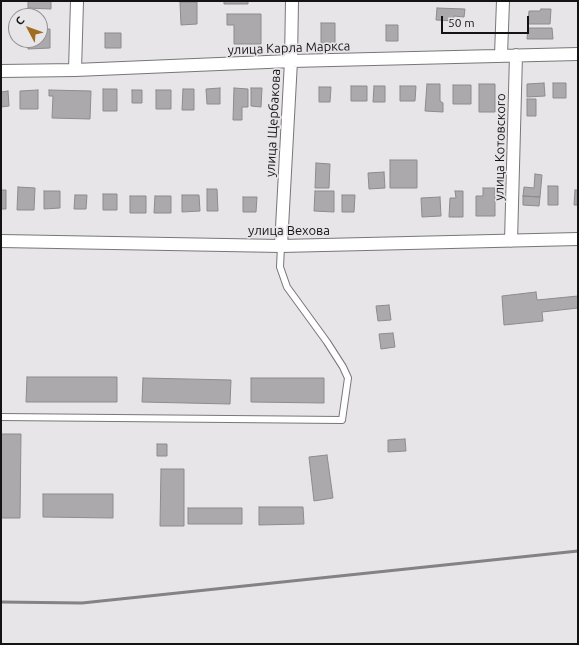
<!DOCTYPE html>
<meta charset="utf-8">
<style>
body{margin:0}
#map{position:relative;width:579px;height:645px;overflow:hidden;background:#e7e5e8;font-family:Ubuntu,sans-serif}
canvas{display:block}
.frame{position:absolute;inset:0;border:2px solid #141314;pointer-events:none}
.north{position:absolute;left:8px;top:8px;width:40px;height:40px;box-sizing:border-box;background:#e7e5e8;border:1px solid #939193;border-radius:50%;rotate:311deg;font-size:11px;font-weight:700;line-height:16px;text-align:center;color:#141314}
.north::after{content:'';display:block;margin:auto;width:14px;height:18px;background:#9e6d21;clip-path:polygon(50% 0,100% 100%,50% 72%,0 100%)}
.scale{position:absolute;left:441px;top:16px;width:88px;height:18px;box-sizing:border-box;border:2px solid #141314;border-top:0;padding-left:5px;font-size:12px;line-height:14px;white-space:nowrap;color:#141314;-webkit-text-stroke:3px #e7e5e8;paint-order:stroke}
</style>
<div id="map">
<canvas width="579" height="645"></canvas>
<div class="frame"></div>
<div class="north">С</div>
<div class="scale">50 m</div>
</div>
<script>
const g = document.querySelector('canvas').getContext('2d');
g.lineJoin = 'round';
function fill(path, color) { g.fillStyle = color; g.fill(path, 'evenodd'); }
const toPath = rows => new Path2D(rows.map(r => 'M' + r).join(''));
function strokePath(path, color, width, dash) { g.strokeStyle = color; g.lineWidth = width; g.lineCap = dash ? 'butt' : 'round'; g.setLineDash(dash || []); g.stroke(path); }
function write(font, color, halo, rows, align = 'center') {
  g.font = font + ' Ubuntu,sans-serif'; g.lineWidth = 3.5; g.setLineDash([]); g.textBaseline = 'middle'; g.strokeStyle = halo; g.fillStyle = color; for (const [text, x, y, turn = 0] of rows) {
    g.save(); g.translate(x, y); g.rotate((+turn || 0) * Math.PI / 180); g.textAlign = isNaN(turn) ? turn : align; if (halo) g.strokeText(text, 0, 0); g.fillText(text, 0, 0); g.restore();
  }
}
const building = toPath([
 [28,1,51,1,51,9,28,8,28,1],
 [224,1,248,1,248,4,224,4,224,1],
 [180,2,197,2,197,24,181,25,180,2],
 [437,8,465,9,464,17,454,16,454,21,436,20,437,8],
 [541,9,551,9,550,24,528,24,529,11,540,11,541,9],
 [227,14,261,14,261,44,234,44,234,25,227,25,227,14],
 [321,23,335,23,335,43,321,43,321,23],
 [386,25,398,25,398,41,386,41,386,25],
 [528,28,552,28,553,39,527,39,528,28],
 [40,29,50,29,50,48,28,49,28,40,40,40,40,29],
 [105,33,121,33,121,48,105,48,105,33],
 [544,83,545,96,527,97,527,84,544,83],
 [553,83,566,83,566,98,553,98,553,83],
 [427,84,440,84,440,101,443,103,443,112,425,111,427,84],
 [479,84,495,84,495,112,479,112,479,84],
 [453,85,471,85,471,104,453,104,453,85],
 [351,86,367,86,367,101,351,101,351,86],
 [374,86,385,86,385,102,373,102,374,86],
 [400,86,416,86,415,101,400,101,400,86],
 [319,87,331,87,330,102,319,102,319,87],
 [220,88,220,104,207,104,206,89,220,88],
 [234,88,248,89,248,107,242,107,242,120,233,120,234,88],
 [251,88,262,88,261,107,251,106,251,88],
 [103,89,117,89,117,111,103,111,103,89],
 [183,89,194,89,194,110,182,110,183,89],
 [38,90,38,109,20,109,20,91,38,90],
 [49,90,91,91,90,119,52,118,53,96,49,96,49,90],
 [132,90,142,90,142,103,132,103,132,90],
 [156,90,171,90,171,109,156,109,156,90],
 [8,91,9,106,1,107,1,92,8,91],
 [527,99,536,99,536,116,527,116,527,99],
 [390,160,417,160,417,188,390,188,390,160],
 [316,163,330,164,329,188,315,188,316,163],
 [384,172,385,188,369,189,368,173,384,172],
 [535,174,542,175,540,197,523,196,524,187,534,188,535,174],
 [548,186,558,186,558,205,548,205,548,186],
 [18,187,35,188,34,210,17,210,18,187],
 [483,188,495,188,495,216,476,216,476,196,483,196,483,188],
 [207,189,217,189,218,211,207,211,207,189],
 [1,190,6,190,6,209,1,209,1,190],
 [575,190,578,190,578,205,574,205,575,190],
 [44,191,60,191,60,208,44,209,44,191],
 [315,191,334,191,334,212,314,211,315,191],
 [455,191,463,191,463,217,449,217,450,198,456,198,455,191],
 [103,194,117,194,117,210,103,210,103,194],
 [75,195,87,195,86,209,74,209,75,195],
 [182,195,199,195,200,211,182,212,182,195],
 [342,195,355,195,354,212,342,212,342,195],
 [130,196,146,196,146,213,130,213,130,196],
 [155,196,171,196,171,213,154,213,155,196],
 [523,196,540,197,539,206,523,205,523,196],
 [243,197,257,197,256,212,243,212,243,197],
 [440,197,441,216,422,217,421,198,440,197],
 [536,292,537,300,578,296,578,308,542,312,543,321,504,325,502,296,536,292],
 [389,305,391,320,378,321,376,306,389,305],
 [393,333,395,347,381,349,379,334,393,333],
 [27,377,117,377,117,402,26,402,27,377],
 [143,378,231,380,230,404,142,402,143,378],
 [251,378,324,378,324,403,251,402,251,378],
 [1,434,21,434,20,518,1,518,1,434],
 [405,439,406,451,388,452,388,440,405,439],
 [157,444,167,444,167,456,157,456,157,444],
 [327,455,333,498,314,501,309,457,327,455],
 [161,469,184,469,184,526,160,526,161,469],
 [43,494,113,494,113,518,43,517,43,494],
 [259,507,303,507,304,524,259,525,259,507],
 [188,508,242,508,242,524,188,524,188,508]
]);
const lane = toPath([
 [1,417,342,420,348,378,343,367,327,342,287,287,280,267,281,246]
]);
const street = toPath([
 [501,55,503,1],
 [75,70,77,1],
 [1,71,75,70,291,61,578,54],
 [1,241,281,246,578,239],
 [511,241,516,55],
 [281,246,291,61,292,1]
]);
const rail = toPath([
 [1,602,82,603,578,551]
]);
const streetNames = [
 ["улица Карла Маркса",289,48,-2],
 ["улица Щербакова",273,123,-87],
 ["улица Котовского",500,147,-89],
 ["улица Вехова",289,231]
];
fill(building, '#aba9ac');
strokePath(building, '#8d8b8e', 1);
strokePath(lane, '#787679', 8);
strokePath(street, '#787679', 14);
strokePath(lane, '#fff', 6);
strokePath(street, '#fff', 12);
strokePath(rail, '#838284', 3);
write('13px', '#141314', '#e7e5e8', streetNames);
</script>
